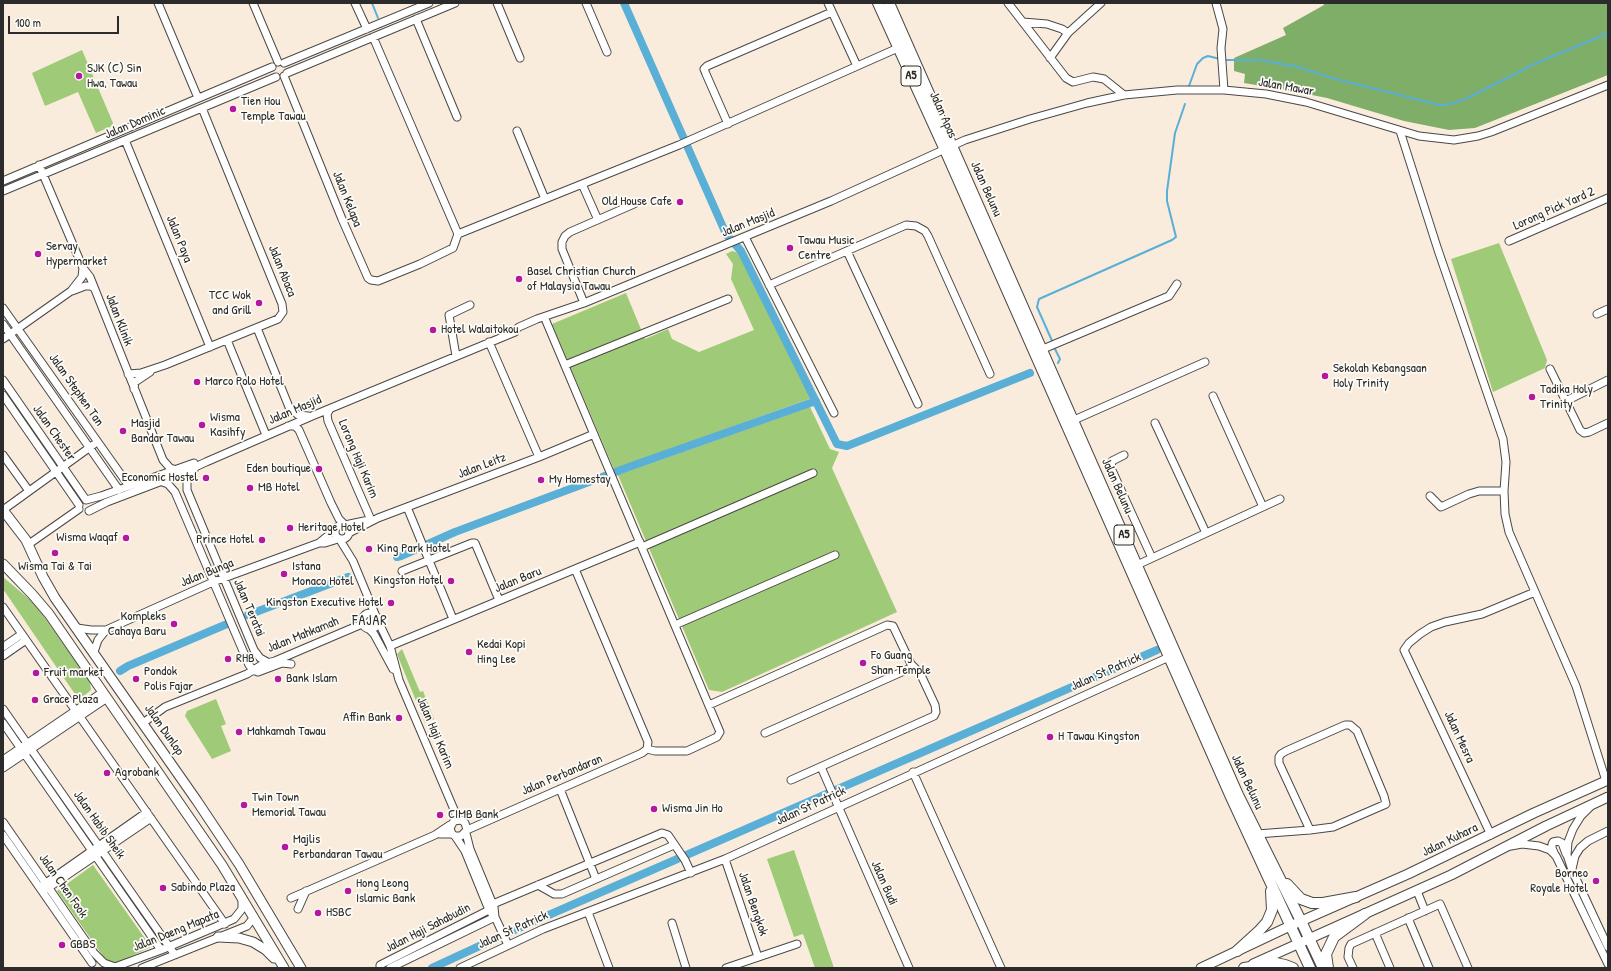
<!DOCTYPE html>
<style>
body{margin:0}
#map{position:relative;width:1611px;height:971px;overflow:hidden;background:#f9ecdc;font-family:"Patrick Hand",sans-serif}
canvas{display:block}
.frame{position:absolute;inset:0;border:4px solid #2b2b2b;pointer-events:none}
.scale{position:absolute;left:8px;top:16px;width:111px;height:18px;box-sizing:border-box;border:2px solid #2b2b2b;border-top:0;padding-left:5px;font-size:12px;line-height:14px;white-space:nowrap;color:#2b2b2b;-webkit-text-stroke:3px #fdfcf7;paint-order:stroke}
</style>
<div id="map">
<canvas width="1611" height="971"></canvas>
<div class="frame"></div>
<div class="scale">100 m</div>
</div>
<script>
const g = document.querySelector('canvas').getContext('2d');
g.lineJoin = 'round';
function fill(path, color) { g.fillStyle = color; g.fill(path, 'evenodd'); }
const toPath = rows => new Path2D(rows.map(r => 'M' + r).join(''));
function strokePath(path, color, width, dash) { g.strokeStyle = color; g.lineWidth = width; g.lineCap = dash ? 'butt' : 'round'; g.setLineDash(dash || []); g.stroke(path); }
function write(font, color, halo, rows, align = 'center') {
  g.font = font + ' "Patrick Hand",sans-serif'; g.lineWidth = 3.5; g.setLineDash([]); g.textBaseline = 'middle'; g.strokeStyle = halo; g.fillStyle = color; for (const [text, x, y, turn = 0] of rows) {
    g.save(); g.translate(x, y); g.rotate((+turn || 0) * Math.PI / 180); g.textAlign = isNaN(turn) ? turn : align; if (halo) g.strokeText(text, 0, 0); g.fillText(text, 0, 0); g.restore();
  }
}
const green = toPath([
 [82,50,113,123,112,126,96,133,78,92,45,106,32,73],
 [1499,243,1547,360,1545,368,1493,392,1451,259],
 [732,251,739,253,812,398,614,469,552,324,626,293,645,339,668,329,672,339,699,352,754,330,731,279,733,264,726,254],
 [810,407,830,449,839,452,832,468,897,612,722,692,709,690,618,475],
 [3,577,35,604,90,682,91,690,79,700,3,589],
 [402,649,420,692,423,691,434,719,425,723,397,654],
 [216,699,226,724,221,726,231,751,212,759,185,716,187,711],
 [794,850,834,968,815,968,803,934,794,937,767,859],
 [93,865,151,947,110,966,57,891]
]);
const forest = toPath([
 [1323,3,1608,3,1608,75,1475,128,1449,130,1404,121,1327,98,1292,91,1244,83,1245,74,1234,71,1234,58,1286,35,1283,28,1324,5]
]);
const stream = toPath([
 [372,3,378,18],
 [1225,60,1261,60,1298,67,1332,78,1440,105,1447,105,1466,99,1532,65,1608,33],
 [1189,86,1197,64,1203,58,1208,56,1220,59],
 [1053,343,1037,307,1039,299,1172,240,1176,237,1167,201,1167,191,1175,133,1185,104],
 [1054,347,1060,359,1058,363]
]);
const canal = toPath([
 [624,3,726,234,741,251,837,444,847,446,1030,373],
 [397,557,401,556,455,532,629,467,816,401],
 [248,615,348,577],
 [120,671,128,666,227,624],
 [432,968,512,931,1157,650]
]);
const minor = toPath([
 [158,3,198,98],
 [253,3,278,62],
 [355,3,367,29],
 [497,3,520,58],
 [586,3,607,52],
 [828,3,857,66],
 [1008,3,1066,78,1073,82,1093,77,1104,79,1124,95],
 [1216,3,1223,29,1221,48,1224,90],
 [416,19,457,117],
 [1023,22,1047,24,1062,29,1068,33],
 [1050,58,1068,33,1101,3],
 [284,63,429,3],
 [287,73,455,3],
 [284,76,342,219,368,278,371,280,378,281,420,264,453,248,458,234,373,37],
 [728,124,706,74,704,69,707,66,832,12],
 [517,131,545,199],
 [1400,131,1438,250,1503,439,1506,462,1504,491,1505,514,1509,532,1576,686,1606,781],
 [125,140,210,347],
 [39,165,83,268,90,277,163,460,170,468,177,470],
 [3,181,272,67],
 [582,184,598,220],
 [3,191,276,77],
 [458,234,679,145,898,48],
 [745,237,834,413],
 [1509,241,1608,198],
 [847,251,918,404],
 [769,285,906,225,916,226,925,231,928,236,990,374],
 [72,291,85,286,91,286,94,288],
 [584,303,562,249,562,242,565,236,570,232,634,204],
 [3,308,129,486],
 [1597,314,1608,309],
 [546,321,720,732,717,737,687,751,655,751,647,749],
 [3,324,119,490],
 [257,328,289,407,298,415,308,416],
 [511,333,519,327,537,319,584,303,831,201,965,140,1030,119,1087,103,1124,95,1177,90,1224,90,1266,94,1306,102,1419,136,1454,140,1478,136,1491,132,1608,85],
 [3,339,71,291,82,277,83,268],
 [227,340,266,435],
 [489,342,539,457],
 [1043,349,1169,296,1177,284],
 [456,356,449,315,470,305],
 [565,365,728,299],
 [1550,369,1580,430,1584,433,1589,432,1608,423],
 [128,374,141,373,165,365,278,319,283,312,282,304,202,108],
 [3,380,86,500,101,496,194,463],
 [134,389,135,382,150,372],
 [3,395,79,505],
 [1213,396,1263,507],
 [1566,401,1608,380],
 [330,409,327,414,328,421,371,520],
 [1074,420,1205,362],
 [1155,423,1206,533],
 [288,426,295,426,299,430,331,503,339,519,345,525,369,520],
 [3,455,29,491],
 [1124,455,1112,461,1111,468,1152,558],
 [195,468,190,473,187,481,187,490,254,650,260,658,269,663],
 [160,481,168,484,175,492,249,665,253,670,258,672,282,663,291,664],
 [1430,496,1441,507,1469,494,1479,491,1504,491],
 [407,507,453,619],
 [3,510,93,445],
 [89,511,107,502,178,475,206,462,312,416,515,332],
 '335 532a7 7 0 1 1 14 0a7 7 0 1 1-14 0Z',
 [349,533,378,518,539,457,594,434],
 [340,540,353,561,375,614],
 [319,543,335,530],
 [29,544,79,509],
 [642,547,813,473],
 [1137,565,1280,499],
 [575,569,648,742,647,749],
 [402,571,472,543,475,543,499,600],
 [3,607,225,924],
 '362 621a8 8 0 1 1 16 0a8 8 0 1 1-16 0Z',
 [378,621,390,646,399,680,458,819],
 [675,625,835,555],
 [77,628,91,630,106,630,213,582,319,543,325,543,338,539],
 [369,629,374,634,393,669],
 [390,646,640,542],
 [3,647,22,634],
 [94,652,98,640,106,630],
 [3,656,26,640],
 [709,705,887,625,893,626,911,664,920,673,935,705,936,712,934,716,791,780],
 [3,709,175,955],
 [3,723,161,950],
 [143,723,165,707,247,674,263,664,275,661,362,624],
 [765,733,913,667],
 [3,760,103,692],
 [821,767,909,968],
 [3,768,107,698],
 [913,772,1001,968],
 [560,789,596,879],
 [1590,807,1581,816,1573,829,1568,842,1567,855,1572,870,1608,947],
 [3,822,94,953,104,963,115,967,161,950,234,919,242,909,242,899],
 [467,830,642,753,647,749],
 [466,833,470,849,494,907,495,917,508,945],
 [440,834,452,834,455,836,461,836,467,830,465,823,461,820,454,821,450,828,452,834],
 [1257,834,1310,830,1333,827,1386,804,1384,796,1357,731,1350,725,1345,725,1286,751,1281,754,1279,757,1279,763,1310,830],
 [3,835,92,963],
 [1491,835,1404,650,1409,643,1420,634,1431,627,1445,622,1482,614,1535,592],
 [455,836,465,851,489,910,492,914],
 [1511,846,1522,844,1539,846,1550,850,1556,856,1608,964],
 [1555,855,1552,848,1552,844,1553,842,1558,841,1562,843,1566,854],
 [725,859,758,957],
 [1572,869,1575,856,1580,848,1588,841,1608,831],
 [43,885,147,812],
 [538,885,554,894,562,894,674,845],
 [45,890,151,818],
 [1417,891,1425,911],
 [291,898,435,835,450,825],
 [493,904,662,833,668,835,685,860,691,873],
 [298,909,306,891],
 [588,912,609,968],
 [1408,918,1429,968],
 [672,923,686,968],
 [1375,933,1390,968],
 [142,968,247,926,254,917],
 [380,968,380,965,489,910],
 [390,968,495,917],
 [460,968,543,929,725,859,1169,657],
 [726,968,797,944],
 [1353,968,1348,957,1349,948,1351,944,1440,904,1468,968]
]);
const major = toPath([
 [3,510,26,540,43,577,55,598,197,801,239,864,301,968],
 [3,564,32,594,49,614,222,865,284,968],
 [218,937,239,938,253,942,266,950,274,958],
 [1253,964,1451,875,1546,826,1608,797],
 [1201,968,1290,926,1408,874,1534,813,1608,780]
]);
const highway = toPath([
 [878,3,945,150,1231,797,1310,968],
 [889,3,1238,795,1301,921,1323,968],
 [1287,884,1301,899,1312,903,1323,903,1356,897],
 [1237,951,1259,931,1267,922,1272,910,1271,891],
 [1244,968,1276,963,1285,965,1293,968],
 [1328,968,1326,954,1334,937,1365,914]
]);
const markers = [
 [79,76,4,"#b5179e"],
 [233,109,4,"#b5179e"],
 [680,202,4,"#b5179e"],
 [790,248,4,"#b5179e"],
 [38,254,4,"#b5179e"],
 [519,279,4,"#b5179e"],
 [259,303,4,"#b5179e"],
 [433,330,4,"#b5179e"],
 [1325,376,4,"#b5179e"],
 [197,382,4,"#b5179e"],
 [1532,397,4,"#b5179e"],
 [202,425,4,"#b5179e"],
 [123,431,4,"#b5179e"],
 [319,469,4,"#b5179e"],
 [206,478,4,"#b5179e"],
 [541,480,4,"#b5179e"],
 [250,488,4,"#b5179e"],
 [290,528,4,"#b5179e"],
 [126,538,4,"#b5179e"],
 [262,540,4,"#b5179e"],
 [369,549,4,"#b5179e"],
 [55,553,4,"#b5179e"],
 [284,574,4,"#b5179e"],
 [451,581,4,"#b5179e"],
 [391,603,4,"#b5179e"],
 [174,624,4,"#b5179e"],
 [469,652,4,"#b5179e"],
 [228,659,4,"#b5179e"],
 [863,663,4,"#b5179e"],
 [36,673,4,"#b5179e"],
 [136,679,4,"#b5179e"],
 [278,679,4,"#b5179e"],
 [35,700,4,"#b5179e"],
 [399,718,4,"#b5179e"],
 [239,732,4,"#b5179e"],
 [1050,737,4,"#b5179e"],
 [107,773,4,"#b5179e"],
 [244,805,4,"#b5179e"],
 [654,809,4,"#b5179e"],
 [440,815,4,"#b5179e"],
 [285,847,4,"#b5179e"],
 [1596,881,4,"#b5179e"],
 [163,888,4,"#b5179e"],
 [348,891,4,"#b5179e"],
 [318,913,4,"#b5179e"],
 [62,945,4,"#b5179e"]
];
const shields = [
 [911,76,20],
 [1124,535,20]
];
const shieldNames = [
 ["A5",911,76],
 ["A5",1124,535]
];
const poiNames = [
 ["SJK (C) Sin",87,69],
 ["Hwa, Tawau",87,84],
 ["Tien Hou",241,102],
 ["Temple Tawau",241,117],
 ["Old House Cafe",672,202,"right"],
 ["Tawau Music",798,241],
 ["Centre",798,256],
 ["Servay",46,247],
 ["Hypermarket",46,262],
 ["Basel Christian Church",527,272],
 ["of Malaysia Tawau",527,287],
 ["TCC Wok",251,296,"right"],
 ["and Grill",251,311,"right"],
 ["Hotel Walaitokou",441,330],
 ["Sekolah Kebangsaan",1333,369],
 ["Holy Trinity",1333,384],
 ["Marco Polo Hotel",205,382],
 ["Tadika Holy",1540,390],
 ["Trinity",1540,405],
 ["Wisma",210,418],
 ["Kasihfy",210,433],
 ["Masjid",131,424],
 ["Bandar Tawau",131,439],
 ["Eden boutique",311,469,"right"],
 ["Economic Hostel",198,478,"right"],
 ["My Homestay",549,480],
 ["MB Hotel",258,488],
 ["Heritage Hotel",298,528],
 ["Wisma Waqaf",118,538,"right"],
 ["Prince Hotel",254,540,"right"],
 ["King Park Hotel",377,549],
 ["Wisma Tai & Tai",55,567,"center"],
 ["Istana",292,567],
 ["Monaco Hotel",292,582],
 ["Kingston Hotel",443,581,"right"],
 ["Kingston Executive Hotel",383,603,"right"],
 ["Kompleks",166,617,"right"],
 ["Cahaya Baru",166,632,"right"],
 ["Kedai Kopi",477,645],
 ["Hing Lee",477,660],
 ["Fo Guang",871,656],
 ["Shan Temple",871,671],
 ["RHB",236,659],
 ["Pondok",144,672],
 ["Polis Fajar",144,687],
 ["Fruit market",44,673],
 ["Bank Islam",286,679],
 ["Grace Plaza",43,700],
 ["Affin Bank",391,718,"right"],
 ["Mahkamah Tawau",247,732],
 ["H Tawau Kingston",1058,737],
 ["Agrobank",115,773],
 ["Twin Town",252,798],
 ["Memorial Tawau",252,813],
 ["Wisma Jin Ho",662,809],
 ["CIMB Bank",448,815],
 ["Majlis",293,840],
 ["Perbandaran Tawau",293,855],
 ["Borneo",1588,874,"right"],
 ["Royale Hotel",1588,889,"right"],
 ["Hong Leong",356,884],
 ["Islamic Bank",356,899],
 ["Sabindo Plaza",171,888],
 ["HSBC",326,913],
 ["GBBS",70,945]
];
const streetNames = [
 ["Jalan Mawar",1286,87,10],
 ["Jalan Apas",943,115,66],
 ["Jalan Dominic",135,123,-23],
 ["Jalan Belunu",986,189,66],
 ["Jalan Kelapa",347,199,68],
 ["Lorong Pick Yard 2",1554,209,-24],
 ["Jalan Masjid",748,223,-22],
 ["Jalan Paya",179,239,68],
 ["Jalan Abaca",282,271,68],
 ["Jalan Klinik",119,320,69],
 ["Jalan Stephen Tan",76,390,55],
 ["Jalan Masjid",295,410,-23],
 ["Jalan Chester",54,433,55],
 ["Lorong Haji Karim",358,459,67],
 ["Jalan Leitz",482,466,-21],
 ["Jalan Belunu",1117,486,66],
 ["Jalan Bunga",207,573,-22],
 ["Jalan Baru",518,580,-22],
 ["Jalan Teratai",249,608,67],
 ["Jalan Mahkamah",303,635,-22],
 ["Jalan St Patrick",1106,672,-24],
 ["Jalan Dunlop",164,730,55],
 ["Jalan Haji Karim",435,733,67],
 ["Jalan Mesra",1459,737,65],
 ["Jalan Perbandaran",562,775,-23],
 ["Jalan Belunu",1247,782,65],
 ["Jalan St Patrick",811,806,-25],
 ["Jalan Habib Sheik",99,825,55],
 ["Jalan Kuhara",1450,840,-26],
 ["Jalan Budi",884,883,66],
 ["Jalan Chen Fook",63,886,55],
 ["Jalan Bengkok",753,904,71],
 ["Jalan Haji Sahabudin",428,928,-27],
 ["Jalan St Patrick",513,930,-24],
 ["Jalan Daeng Mapata",176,931,-22]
];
const neighbourhoodNames = [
 ["FAJAR",370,621]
];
fill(green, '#9fca77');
fill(forest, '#7fae68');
strokePath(stream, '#5aafd6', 2);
strokePath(canal, '#5aafd6', 8);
strokePath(minor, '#4a4846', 9);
strokePath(major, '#4a4846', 11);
strokePath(highway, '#4a4846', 12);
strokePath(minor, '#fff', 7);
strokePath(major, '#fff', 9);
strokePath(highway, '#fff', 10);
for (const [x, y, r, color] of markers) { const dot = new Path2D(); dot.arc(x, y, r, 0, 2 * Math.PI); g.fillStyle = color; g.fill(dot); strokePath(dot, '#fdfcf7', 1.5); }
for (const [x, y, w] of shields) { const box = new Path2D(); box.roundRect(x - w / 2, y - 10, w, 20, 3); g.fillStyle = '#fdfcf7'; g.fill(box); strokePath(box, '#2b2b2b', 1); }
write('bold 12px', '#2b2b2b', null, shieldNames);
write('13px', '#2b2b2b', '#fdfcf7', poiNames, 'left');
write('13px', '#2b2b2b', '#fdfcf7', streetNames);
g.letterSpacing = '1px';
write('14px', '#2b2b2b', '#fdfcf7', neighbourhoodNames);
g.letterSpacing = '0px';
</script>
